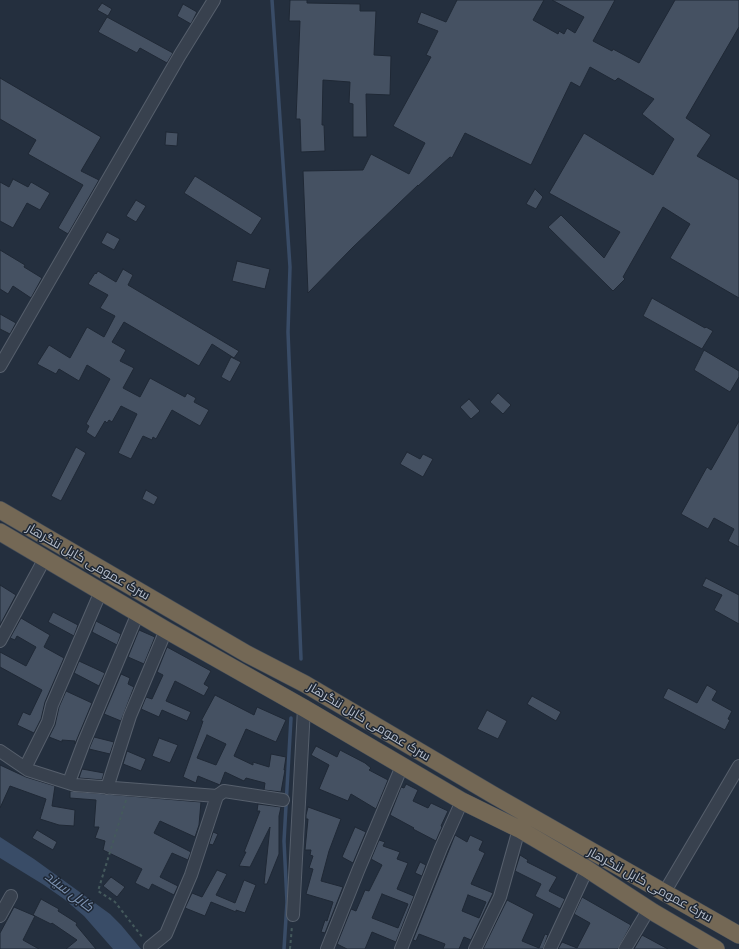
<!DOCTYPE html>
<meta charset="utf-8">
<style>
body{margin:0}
canvas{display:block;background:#242f3e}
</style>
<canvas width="739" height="949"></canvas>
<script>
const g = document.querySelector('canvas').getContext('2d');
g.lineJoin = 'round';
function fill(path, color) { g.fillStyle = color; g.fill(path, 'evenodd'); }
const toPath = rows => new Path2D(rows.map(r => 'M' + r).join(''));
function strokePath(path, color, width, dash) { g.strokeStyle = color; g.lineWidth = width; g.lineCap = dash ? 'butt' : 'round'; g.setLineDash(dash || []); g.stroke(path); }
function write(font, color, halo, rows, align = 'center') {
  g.font = font + ' Karla,Cairo,sans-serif'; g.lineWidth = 3; g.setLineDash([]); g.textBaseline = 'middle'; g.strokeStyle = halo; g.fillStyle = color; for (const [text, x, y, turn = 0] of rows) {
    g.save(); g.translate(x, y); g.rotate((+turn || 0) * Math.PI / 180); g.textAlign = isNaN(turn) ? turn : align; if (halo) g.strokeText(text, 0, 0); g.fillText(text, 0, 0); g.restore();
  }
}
const water = toPath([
 [0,837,34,859,110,914,121,925,141,949,113,949,84,916,64,899,44,885,0,858]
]);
const stream = toPath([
 [272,0,290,267,288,332,301,659],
 [284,949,287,902,284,841,291,718]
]);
const building = toPath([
 [290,0,307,0,307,3,360,4,360,11,376,11,374,55,391,56,390,95,366,94,367,137,353,137,353,104,349,103,350,82,323,80,322,125,324,125,325,151,301,152,300,119,296,119,300,21,289,21,290,0],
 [457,0,544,0,533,20,558,34,559,31,564,34,567,28,575,33,584,17,552,0,615,0,593,41,612,51,613,49,639,63,675,0,739,0,739,27,686,118,711,135,697,156,739,180,739,298,670,258,690,224,663,207,623,277,625,279,613,291,548,227,561,215,604,258,620,232,549,193,567,162,584,133,653,175,674,139,642,114,654,99,618,78,615,81,590,67,580,87,571,82,531,165,465,133,452,158,450,157,418,186,418,185,353,247,308,293,303,171,363,170,371,154,409,174,425,143,393,126,431,57,426,55,438,31,417,23,421,12,446,22,457,0],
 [102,3,112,9,108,16,97,10,102,3],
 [183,4,197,12,191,24,177,16,183,4],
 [107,17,173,53,167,63,140,48,137,53,98,32,107,17],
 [0,78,101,137,81,171,99,180,68,234,58,228,83,185,28,154,36,140,0,119,0,78],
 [166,132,178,133,177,146,165,145,166,132],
 [195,176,262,218,251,235,184,193,195,176],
 [13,179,28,187,31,182,50,193,40,210,27,203,13,228,0,221,0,182,9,187,13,179],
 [535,189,543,197,536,209,526,204,535,189],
 [136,200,146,206,136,222,126,216,136,200],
 [107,232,120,239,114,250,101,243,107,232],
 [0,250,25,265,24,267,42,278,31,298,13,286,8,294,0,289,0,250],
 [237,261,270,269,265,289,232,281,237,261],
 [123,269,133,275,128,285,239,351,234,358,212,344,199,366,124,322,112,342,126,350,120,361,134,368,123,388,140,397,150,378,185,397,187,393,196,398,194,402,209,410,200,426,172,410,156,439,153,437,152,440,143,436,131,459,118,453,137,414,121,406,112,422,109,420,107,423,105,421,95,438,86,432,89,426,86,424,110,379,87,365,79,381,59,369,56,374,37,364,49,345,70,358,87,327,104,337,115,316,100,308,108,295,88,284,95,273,96,274,98,271,116,282,123,269],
 [652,298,705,328,706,327,713,331,702,349,643,316,652,298],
 [0,314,16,323,10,334,0,329,0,314],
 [704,350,739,371,739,377,730,392,694,370,704,350],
 [231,357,241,362,230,382,221,377,231,357],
 [498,393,511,405,503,414,490,402,498,393],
 [469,399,480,411,471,419,460,407,469,399],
 [739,421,739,547,728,541,734,529,714,518,708,529,681,514,707,467,711,470,739,421],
 [76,447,86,453,61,501,51,496,76,447],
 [407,452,420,459,423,454,433,459,423,477,400,464,407,452],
 [146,490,158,497,154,505,142,499,146,490],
 [706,578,739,595,739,624,714,610,722,595,702,586,706,578],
 [0,585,16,595,0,625,0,585],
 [53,612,78,625,74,636,48,622,53,612],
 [21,618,50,635,44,647,64,658,45,702,41,719,34,733,17,725,23,712,30,715,42,690,0,667,0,652,26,666,36,647,17,636,15,640,10,638,21,618],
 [96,621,121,634,117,645,92,632,96,621],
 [139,630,155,637,144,664,128,657,139,630],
 [167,647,211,671,204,684,209,687,204,696,175,681,166,701,191,712,187,721,162,710,159,717,141,709,146,697,152,699,163,675,157,672,167,647],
 [79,661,105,673,99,686,74,673,79,661],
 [121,674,130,678,128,684,134,687,121,721,104,714,121,674],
 [707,685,717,691,712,700,732,711,728,719,730,720,725,730,663,698,668,688,697,703,707,685],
 [66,691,92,703,75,744,75,741,62,740,62,742,49,737,55,725,59,707,66,691],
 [215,695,254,715,257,707,286,720,276,742,246,729,234,756,253,765,253,762,269,767,271,754,286,757,284,770,285,770,281,792,264,790,265,783,246,778,244,781,225,772,220,785,198,776,196,783,183,777,201,727,203,721,201,721,215,695],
 [207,735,226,744,216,765,197,758,207,735],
 [532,696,561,712,556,721,527,704,532,696],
 [487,710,507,721,498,739,477,729,487,710],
 [94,737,114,742,110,754,89,749,94,737],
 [159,738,178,745,170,763,152,756,159,738],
 [316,746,337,757,340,750,365,763,371,768,369,770,388,780,376,809,351,794,348,801,319,789,329,765,311,755,316,746],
 [127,751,146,759,141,771,123,764,127,751],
 [0,765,26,777,55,786,52,806,75,810,74,826,59,825,40,819,46,799,10,786,0,808,0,765],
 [82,769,104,773,102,780,79,778,82,769],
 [406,784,418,790,413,801,428,808,431,803,448,811,441,826,442,827,436,841,413,829,414,828,390,815,401,787,404,788,406,784],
 [70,791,201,802,199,825,195,837,160,821,154,833,191,852,188,860,172,853,160,877,178,886,174,895,152,884,149,890,135,883,142,869,103,850,105,841,95,838,99,827,94,827,96,800,70,798,70,791],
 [258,804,281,807,279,816,279,854,267,884,264,884,270,827,250,867,239,866,246,852,244,852,260,811,257,811,258,804],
 [308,807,341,819,329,851,321,881,343,887,325,933,321,932,325,920,327,921,333,902,306,894,313,869,309,868,313,856,310,855,311,850,305,850,308,819,306,819,306,815,308,807],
 [355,827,366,832,353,863,342,857,355,827],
 [37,830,57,842,53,850,32,838,37,830],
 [213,832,218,834,213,845,209,844,213,832],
 [455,835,467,842,470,835,483,841,479,850,485,853,471,884,493,893,471,940,464,937,459,949,443,949,445,944,419,934,416,941,413,940,455,835],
 [468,895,486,902,479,918,462,911,468,895],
 [379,840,385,842,383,846,400,852,397,859,408,863,397,889,414,896,396,942,372,932,365,949,347,949,337,944,351,909,356,911,365,890,369,891,382,865,371,859,379,840],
 [382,894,408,904,398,928,372,918,382,894],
 [520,855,528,860,527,862,557,877,549,891,565,899,560,909,535,896,541,884,515,871,520,855],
 [420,862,426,865,422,876,415,873,420,862],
 [217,870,227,874,216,895,235,903,244,880,256,885,245,913,236,910,236,912,211,902,205,916,185,908,192,893,202,897,217,870],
 [111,877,125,887,117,897,103,886,111,877],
 [582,897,631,925,618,949,558,949,562,942,577,948,590,923,574,914,582,897],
 [41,899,59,909,58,911,77,923,76,925,96,949,66,949,77,940,52,923,51,924,33,915,41,899],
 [507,900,534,914,522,941,539,948,545,934,548,935,543,949,483,949,507,900],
 [14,907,35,916,23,940,39,949,0,949,0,933,14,907],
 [642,935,668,949,634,949,642,935]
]);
const path = toPath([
 [126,800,98,891,115,902,143,938],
 [290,949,292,926]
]);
const minor = toPath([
 [0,366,180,55,214,0],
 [0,641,45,558],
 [0,751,28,770,75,785,217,796,224,791,283,800],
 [25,768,48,722,52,705,101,591],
 [69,782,84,742,138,613],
 [107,788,130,716,166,630],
 [664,893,739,766],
 [293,915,304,708],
 [0,916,11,896],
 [151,949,150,947,166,934,191,875,217,796],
 [327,949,358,871,402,766],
 [401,949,441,848,462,801],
 [475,949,500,897,519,829],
 [550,949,587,869],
 [625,949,649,909]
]);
const highway = toPath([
 [0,510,247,654,305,684,495,796,739,935],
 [0,532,166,630,304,708,462,801,519,829,587,869,653,912,716,949]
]);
const streetNames = [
 ["سرک عمومی کابل ننگرهار",88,562,30],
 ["سرک عمومی کابل ننگرهار",369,722,31],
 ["سرک عمومی کابل ننگرهار",650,885,29]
];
const waterNames = [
 ["کابل سيند",69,892,37]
];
fill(water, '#394c67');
strokePath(stream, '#394c67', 3.5);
fill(building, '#455162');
strokePath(building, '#1f2835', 1);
strokePath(minor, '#565f6c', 14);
strokePath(highway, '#434c59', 18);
strokePath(path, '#44595c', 2, [3, 3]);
strokePath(minor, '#38414e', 12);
strokePath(highway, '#746855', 17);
write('13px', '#b4bcc9', '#1d2633', streetNames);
write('italic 14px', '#7c92b1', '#1d2633', waterNames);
</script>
